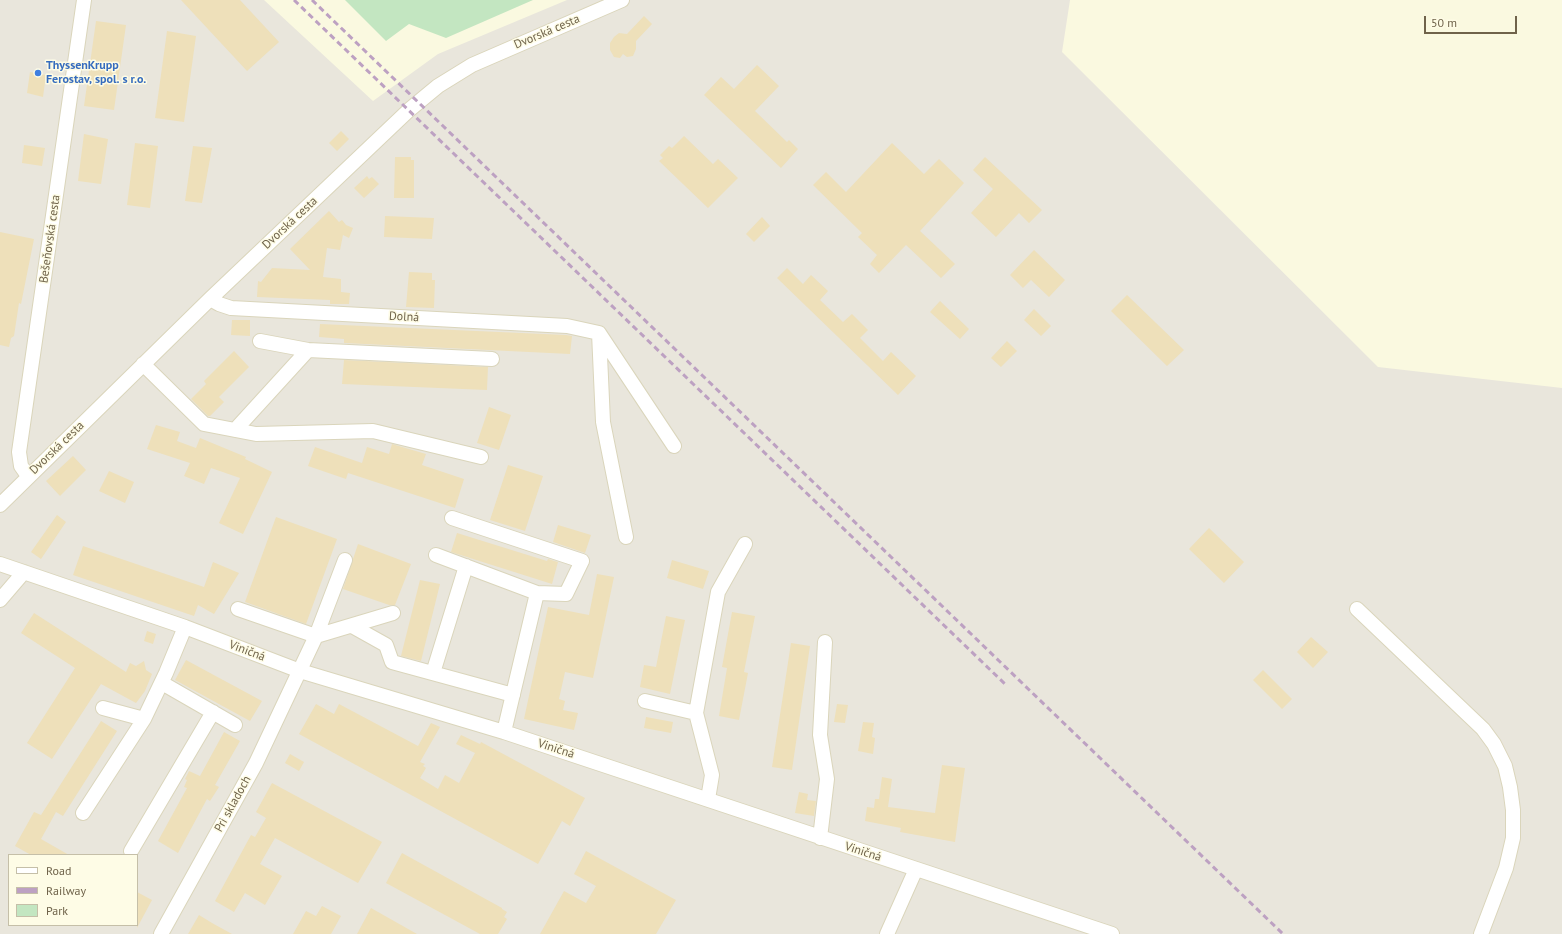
<!DOCTYPE html>
<meta charset="utf-8">
<style>
body{margin:0}
#map{position:relative;width:1562px;height:934px;overflow:hidden;background:#faf9e0;font-family:"PT Sans",sans-serif}
canvas{display:block}
.legend{position:absolute;left:8px;top:854px;width:130px;height:72px;box-sizing:border-box;background:#fefce6;border:1px solid #c5bfa8;margin:0;padding:5px 7px;list-style:none;font-size:12px;color:#6f634a}
.legend li{display:flex;align-items:center;gap:8px;height:20px}
.legend b{width:20px;border:1px solid #c5bfa8}
.scale{position:absolute;left:1424px;top:16px;width:93px;height:18px;box-sizing:border-box;border:2px solid #6f634a;border-top:0;padding-left:5px;font-size:12px;line-height:14px;white-space:nowrap;color:#6f634a;-webkit-text-stroke:3px #fefce6;paint-order:stroke}
</style>
<div id="map">
<canvas width="1562" height="934"></canvas>
<ul class="legend">
<li><b style="height:5px;background:#fff"></b>Road</li>
<li><b style="height:5px;background:#bda1c2"></b>Railway</li>
<li><b style="height:11px;background:#c3e6c1"></b>Park</li>
</ul>
<div class="scale">50 m</div>
</div>
<script>
const g = document.querySelector('canvas').getContext('2d');
g.lineJoin = 'round';
function fill(path, color) { g.fillStyle = color; g.fill(path, 'evenodd'); }
const toPath = rows => new Path2D(rows.map(r => 'M' + r).join(''));
function strokePath(path, color, width, dash) { g.strokeStyle = color; g.lineWidth = width; g.lineCap = dash ? 'butt' : 'round'; g.setLineDash(dash || []); g.stroke(path); }
function write(font, color, halo, rows, align = 'center') {
  g.font = font + ' "PT Sans",sans-serif'; g.lineWidth = 3; g.setLineDash([]); g.textBaseline = 'middle'; g.strokeStyle = halo; g.fillStyle = color; for (const [text, x, y, turn = 0] of rows) {
    g.save(); g.translate(x, y); g.rotate((+turn || 0) * Math.PI / 180); g.textAlign = isNaN(turn) ? turn : align; if (halo) g.strokeText(text, 0, 0); g.fillText(text, 0, 0); g.restore();
  }
}
const industrial = toPath([
 [0,0,264,0,373,101,438,54,567,0,1070,0,1062,52,1378,367,1562,388,1562,934,0,934],
 [9,855,137,855,137,925,9,925]
]);
const green = toPath([
 [345,0,533,0,446,38,409,24,386,41]
]);
const building = toPath([
 [181,0,240,0,279,42,247,71],
 [644,16,652,24,636,41,636,49,633,56,627,57,623,54,620,58,614,57,610,50,610,43,614,37,619,33,627,34],
 [96,21,126,25,114,110,84,106],
 [167,31,196,36,184,122,155,118],
 [757,65,779,86,755,111,787,142,789,140,798,149,781,168,704,95,721,77,734,89],
 [30,72,46,75,43,97,27,93],
 [341,131,349,139,337,151,329,143],
 [84,134,108,139,101,184,78,181],
 [684,136,713,164,718,159,738,178,708,208,659,161,663,158,660,155,669,146,672,148],
 [135,143,158,146,150,208,127,205],
 [892,143,924,174,939,159,964,183,920,231,955,264,941,278,906,245,879,273,870,264,877,255,858,237,862,233,813,185,826,172,846,192],
 [24,145,45,148,42,166,22,163],
 [193,146,212,148,202,203,185,201],
 [395,157,411,157,411,160,414,160,414,198,394,198],
 [985,157,1042,210,1029,223,1019,213,996,237,971,213,993,189,973,170],
 [367,176,369,179,372,177,379,184,364,198,354,188],
 [329,211,339,222,342,220,346,225,353,228,349,238,343,235,340,250,327,248,323,277,341,279,341,292,350,293,349,304,330,304,330,300,257,297,258,281,261,282,272,268,310,270,290,249],
 [385,216,434,218,432,239,384,237],
 [762,217,770,226,754,242,746,234],
 [0,232,34,239,21,304,19,303,14,336,11,338,9,347,0,345],
 [1034,250,1065,280,1049,297,1031,280,1023,288,1010,275],
 [787,268,803,284,811,275,828,291,820,300,843,322,852,314,868,330,860,338,883,361,891,352,916,376,898,395,777,278],
 [409,272,432,273,432,280,435,280,434,308,406,307],
 [1127,295,1184,350,1167,366,1111,311],
 [940,301,969,329,960,339,930,312],
 [1034,309,1051,326,1041,336,1024,320],
 [232,320,250,320,250,336,231,335],
 [320,324,566,335,572,336,570,354,344,343,344,339,319,337],
 [1007,341,1017,351,1001,367,991,358],
 [234,351,249,367,219,397,224,402,210,416,208,416,191,399,206,384,204,381],
 [344,360,488,367,487,390,342,384],
 [489,407,511,415,499,450,477,443],
 [156,425,180,432,177,441,196,448,200,438,246,457,245,459,272,472,243,534,219,523,240,478,211,468,204,484,184,476,190,463,147,449],
 [392,444,426,454,422,465,464,479,455,508,348,473,346,479,308,466,315,447,362,463,367,447,389,454],
 [73,456,86,470,60,496,46,481],
 [508,465,543,476,525,531,490,520],
 [109,471,134,482,125,503,99,491],
 [57,515,66,522,41,559,31,552],
 [276,517,337,539,306,624,245,602],
 [558,525,591,535,585,553,553,542],
 [1209,528,1244,562,1224,583,1189,549],
 [457,533,547,561,548,559,558,562,552,584,451,552],
 [358,544,411,564,395,605,389,605,343,589],
 [83,546,204,587,213,562,239,573,214,614,198,605,194,616,73,575],
 [672,560,709,571,703,589,667,578],
 [597,574,614,577,593,678,565,672,559,699,565,701,563,710,578,713,574,730,524,719,548,607,589,615],
 [420,580,440,584,421,661,401,656],
 [732,612,755,616,744,672,748,673,739,720,719,716,727,668,722,667],
 [34,613,126,672,130,663,136,666,144,661,146,670,152,674,145,691,136,703,101,684,52,759,27,743,75,668,21,633],
 [666,616,685,620,670,694,640,687,644,665,656,667],
 [147,631,156,634,153,644,144,641],
 [1311,637,1328,652,1313,668,1297,652],
 [791,643,810,646,792,770,772,767],
 [186,660,262,701,250,721,175,680],
 [1263,670,1292,699,1282,709,1253,680],
 [316,704,334,714,339,704,418,746,431,723,440,727,420,762,425,764,423,766,426,768,420,778,438,789,445,775,459,783,475,753,456,744,461,735,480,744,481,742,585,798,570,826,562,821,538,864,299,734],
 [837,704,848,705,845,723,834,722],
 [646,717,673,722,671,733,644,728],
 [101,721,117,731,63,816,56,812,41,839,69,855,31,855,15,846,34,812,41,815],
 [863,722,874,723,872,737,875,738,873,754,858,751],
 [224,732,240,741,215,785,219,787,210,801,207,799,178,853,158,841,187,788,184,787,187,780,185,779,189,771,200,776],
 [290,754,304,762,299,771,285,763],
 [942,765,965,768,955,842,900,832,901,828,865,821,867,807,874,808,875,799,879,799,882,777,892,779,888,807,935,813],
 [272,783,382,842,358,883,275,838,260,864,282,876,265,905,245,893,234,912,215,901,251,835,255,837,266,818,256,812],
 [799,792,808,794,807,800,816,801,814,816,795,813],
 [586,851,676,900,656,934,540,934,564,891,586,903,596,886,574,874],
 [402,853,502,908,502,909,507,912,504,917,507,919,498,934,480,934,386,883],
 [137,892,152,900,137,928],
 [322,906,341,916,331,934,293,934,306,911,316,916],
 [371,908,417,934,357,934],
 [199,915,212,923,232,934,188,934]
]);
const minor = toPath([
 [210,299,219,304,231,308,567,326,599,333],
 [599,333,603,422,626,537],
 [599,333,674,446],
 [260,341,308,350,492,359],
 [143,364,204,424,256,434,373,431,481,457],
 [235,430,308,350],
 [28,476,21,466,19,452,84,0],
 [0,505,210,299,409,110,438,86,472,65,622,0],
 [452,518,582,561,566,594,537,593,504,732],
 [436,555,537,593],
 [345,560,316,636,393,613],
 [0,564,185,627,300,671,504,732,1112,934],
 [0,600,24,572],
 [1357,609,1483,729,1494,744,1505,766,1510,787,1513,810,1513,838,1506,868,1481,934],
 [352,626,386,645,392,662,513,695],
 [433,673,466,566],
 [162,683,235,725],
 [645,701,696,713,712,775,708,799],
 [103,708,144,719,166,673,185,627],
 [696,713,718,592,745,544],
 [83,813,144,719],
 [820,838,827,779,820,735,825,642],
 [131,851,213,712],
 [161,934,256,763,316,636,238,609],
 [887,934,916,869]
]);
const rail = toPath([
 [294,0,1005,684],
 [312,0,1283,934]
]);
const markers = [
 [38,73,4,"#3f7fe0"]
];
const streetNames = [
 ["Dvorská cesta",547,32,-23],
 ["Dvorská cesta",290,223,-43],
 ["Bešeňovská cesta",50,239,-82],
 ["Dolná",404,317,3],
 ["Dvorská cesta",57,448,-44],
 ["Viničná",247,651,21],
 ["Viničná",556,749,18],
 ["Pri skladoch",233,804,-61],
 ["Viničná",863,852,18]
];
const shopNames = [
 ["ThyssenKrupp",46,66],
 ["Ferostav, spol. s r.o.",46,80]
];
fill(industrial, '#e9e6dc');
fill(green, '#c3e6c1');
fill(building, '#eee0ba');
strokePath(minor, '#dad5bb', 16);
strokePath(minor, '#fff', 14);
strokePath(rail, '#bda1c2', 3, [6, 4]);
for (const [x, y, r, color] of markers) { const dot = new Path2D(); dot.arc(x, y, r, 0, 2 * Math.PI); g.fillStyle = color; g.fill(dot); strokePath(dot, '#fefce6', 1.5); }
write('12px', '#6f634a', '#fefce6', streetNames);
write('bold 12px', '#366cbe', '#fefce6', shopNames, 'left');
</script>
